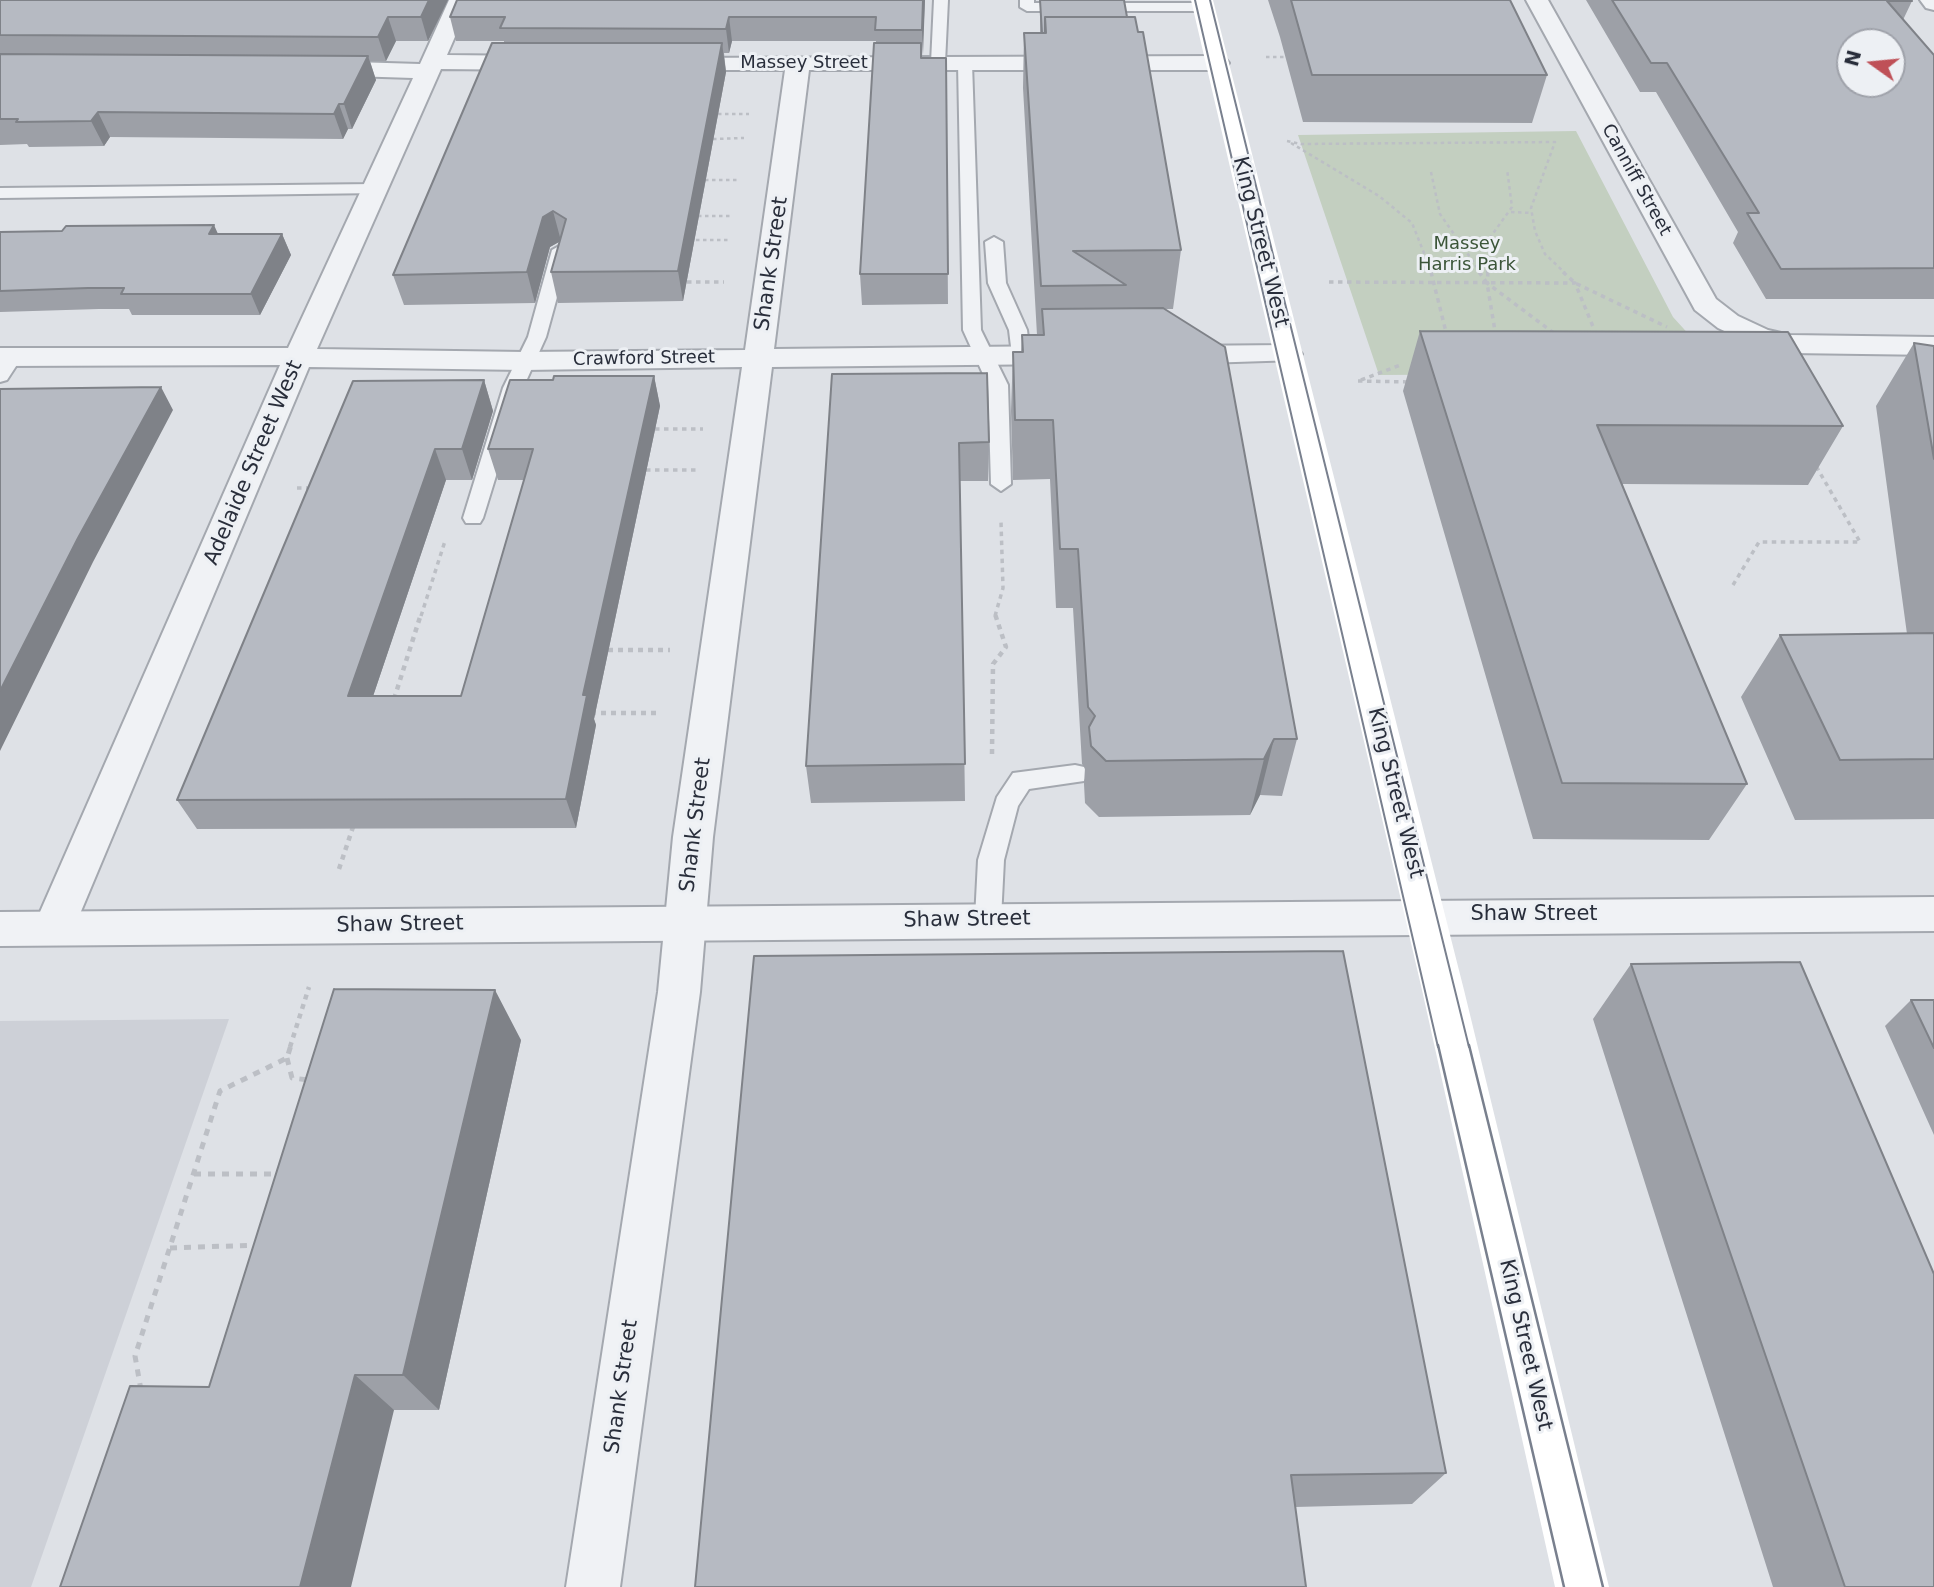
<!DOCTYPE html>
<style>
body{margin:0}
#map{position:relative;width:1934px;height:1587px;overflow:hidden;background:#dee1e6;font-family:"DejaVu Sans",sans-serif}
canvas{display:block}
.north{position:absolute;left:1836px;top:28px;width:70px;height:70px;box-sizing:border-box;background:#edf0f4;border:2px solid #9fa2aa;border-radius:50%;rotate:285deg;font-size:19px;font-weight:700;line-height:28px;text-align:center;color:#292e3b}
.north::after{content:'';display:block;margin:auto;width:24px;height:32px;background:#bf5057;clip-path:polygon(50% 0,100% 100%,50% 72%,0 100%)}
</style>
<div id="map">
<canvas width="1934" height="1587"></canvas>
<div class="north">N</div>
</div>
<script>
const g = document.querySelector('canvas').getContext('2d');
g.lineJoin = 'round';
function fill(path, color) { g.fillStyle = color; g.fill(path, 'evenodd'); }
const toPath = rows => new Path2D(rows.map(r => 'M' + r).join(''));
function strokePath(path, color, width, dash) { g.strokeStyle = color; g.lineWidth = width; g.lineCap = dash ? 'butt' : 'round'; g.setLineDash(dash || []); g.stroke(path); }
function write(font, color, halo, rows, align = 'center') {
  g.font = font + ' "DejaVu Sans",sans-serif'; g.lineWidth = 6; g.setLineDash([]); g.textBaseline = 'middle'; g.strokeStyle = halo; g.fillStyle = color; for (const [text, x, y, turn = 0] of rows) {
    g.save(); g.translate(x, y); g.rotate((+turn || 0) * Math.PI / 180); g.textAlign = isNaN(turn) ? turn : align; if (halo) g.strokeText(text, 0, 0); g.fillText(text, 0, 0); g.restore();
  }
}
const built = toPath([
 [229,1019,31,1587,0,1587,0,1021]
]);
const green = toPath([
 [1576,131,1673,317,1724,373,1379,375,1298,135]
]);
const pathFar3 = toPath([
 [1266,57,1289,57],
 [718,114,749,114],
 [713,139,744,138],
 [1287,141,1301,144,1555,142,1531,208,1535,231,1545,254,1565,273],
 [1291,143,1379,196,1412,223,1432,273],
 [1431,172,1440,214,1481,273],
 [705,180,739,180],
 [1511,212,1532,213],
 [698,216,733,216],
 [689,240,729,240],
 [1487,273,1489,239,1512,207,1507,169]
]);
const pathFar2 = toPath([
 [1431,272,1447,336],
 [1479,272,1487,283,1496,337],
 [1488,272,1487,283,1555,334],
 [1563,272,1575,283,1667,327],
 [687,282,724,282],
 [1329,282,1575,283,1594,329],
 [1361,380,1403,364],
 [1358,381,1411,382],
 [655,429,703,429],
 [646,470,698,470],
 [297,488,313,488],
 [1733,585,1759,542,1860,542,1816,466],
 [421,616,445,541],
 [995,616,1003,588,1001,522]
]);
const pathFar1 = toPath([
 [608,650,670,650],
 [394,699,421,614],
 [591,713,659,713],
 [992,754,993,664,1006,647,995,614],
 [339,869,354,824],
 [290,1047,309,987]
]);
const path = toPath([
 [287,1058,292,1078,309,1080],
 [194,1174,280,1174],
 [170,1248,260,1245],
 [141,1390,135,1356,220,1091,287,1058,291,1045]
]);
const service = toPath([
 [934,0,948,0,945,63,938,67,931,63,934,0],
 [1020,0,1034,0,1034,3,1204,3,1211,7,1204,11,1027,11,1020,7,1020,0],
 [965,59,972,63,981,330,1008,385,1011,484,1001,491,991,484,988,385,963,330,958,63,965,59],
 [375,184,381,185,381,193,0,198,0,188,375,184],
 [994,237,1003,242,1006,283,1027,330,1030,355,1021,361,1012,355,1009,330,988,283,985,242,994,237],
 [561,245,570,250,546,337,523,388,483,518,480,523,466,523,463,518,503,388,528,337,552,250,561,245],
 [13,351,22,357,7,380,0,382,0,362,6,353,13,351],
 [1075,765,1084,767,1087,774,1084,781,1029,789,1018,806,1004,860,1001,919,997,927,988,930,979,927,975,919,978,860,997,797,1013,773,1075,765]
]);
const minor = toPath([
 [449,0,471,0,447,55,537,56,545,58,549,63,545,68,537,70,441,69,317,349,524,352,745,350,785,70,674,70,666,68,662,63,666,58,1217,56,1225,58,1229,63,1225,68,1217,70,809,70,774,349,1065,346,1075,349,1080,355,1075,361,1065,364,772,367,713,837,700,992,620,1587,566,1587,658,992,673,837,742,367,524,370,309,367,69,940,54,945,39,940,33,928,280,365,0,366,0,348,288,348,413,78,320,75,312,73,308,68,312,63,320,61,420,64,449,0],
 [1526,0,1548,0,1716,299,1738,316,1768,330,1790,335,1934,337,1934,355,1790,353,1748,342,1718,328,1695,310,1526,0],
 [1287,345,1297,348,1302,354,1297,360,1174,364,1164,361,1159,355,1164,349,1174,346,1287,345]
]);
const tertiary = toPath([
 [1920,0,1934,0,1934,10,1926,8,1920,0],
 [1934,897,1934,931,0,946,0,912,1934,897]
]);
const secondary = toPath([
 [1191,0,1213,0,1464,990,1609,1587,1555,1587,1422,990,1191,0]
]);
const tramFar1 = toPath([
 [1195,0,1438,1047],
 [1210,0,1469,1047]
]);
const tram = toPath([
 [1438,1045,1564,1587],
 [1469,1045,1603,1587]
]);
const wall = toPath([
 [0,0,448,0,428,41,396,41,386,61,370,61,376,80,352,129,348,129,343,139,110,137,104,146,29,147,27,144,0,145],
 [925,0,922,58,946,58,948,304,862,305,860,274,876,41,732,41,729,53,724,53,726,72,683,301,558,303,551,272,560,241,550,247,535,303,404,305,393,275,504,43,504,41,456,41,450,17],
 [1040,0,1127,17,1181,250,1173,309,1165,309,1297,739,1282,796,1260,795,1250,815,1099,817,1085,803,1084,784,1085,768,1082,764,1073,608,1056,608,1050,479,1013,480,1011,411,1013,352,1021,352,1022,335,1037,335,1023,88,1024,33,1040,33],
 [1268,0,1510,0,1547,75,1532,123,1303,122,1280,37],
 [1586,0,1911,0,1912,1,1903,20,1934,55,1934,299,1766,299,1733,243,1738,232,1656,92,1640,92],
 [0,232,282,234,291,255,260,315,132,315,129,309,99,309,0,312],
 [1420,331,1843,426,1808,485,1622,484,1747,784,1709,840,1533,839,1403,391],
 [1914,343,1934,346,1934,819,1795,820,1741,697,1780,635,1907,634,1876,406],
 [832,374,989,442,988,481,960,481,965,801,811,803,806,766],
 [654,376,660,406,594,719,596,725,576,828,197,829,177,800,484,380,493,411,472,480,446,480,373,696,461,696,524,480,498,480,488,449,553,380],
 [754,956,1446,1473,1412,1504,1295,1507],
 [1631,964,1934,1587,1773,1587,1593,1019],
 [1911,1000,1934,1000,1934,1135,1885,1026],
 [521,1040,439,1410,394,1410,209,1387]
]);
const shadedWall = toPath([
 [429,0,448,0,428,41,421,17],
 [923,0,925,0,923,54,922,30],
 [388,17,396,41,386,61,378,37],
 [729,17,732,41,729,53,726,29],
 [722,43,726,72,683,301,678,271],
 [368,56,376,80,352,129,344,104],
 [339,104,348,129,343,139,334,114],
 [98,112,110,137,104,146,91,121],
 [553,211,561,241,550,247,535,303,527,272,543,217],
 [214,225,223,245,209,234],
 [282,234,291,255,260,315,251,294],
 [654,376,660,406,594,719,596,725,576,828,566,799,583,695],
 [484,380,493,411,472,480,462,449],
 [161,387,173,410,93,562,0,751,0,691,78,538],
 [435,449,446,480,363,726,348,696],
 [1274,739,1260,795,1250,815,1264,759],
 [495,990,521,1040,439,1410,403,1375],
 [355,1375,394,1410,351,1587,300,1587]
]);
const building = toPath([
 [0,0,429,0,421,17,388,17,378,37,0,35,0,0],
 [457,0,923,0,922,30,875,30,876,17,729,17,726,29,500,28,505,17,450,17,457,0],
 [1040,0,1124,0,1127,17,1045,17,1045,33,1042,33,1040,0],
 [1291,0,1510,0,1547,75,1312,75,1291,0],
 [1612,0,1911,0,1912,1,1887,1,1934,55,1934,268,1781,269,1747,213,1759,213,1667,63,1651,63,1612,0],
 [1850,42,1892,42,1892,84,1850,84,1850,42],
 [1045,17,1135,17,1138,32,1143,32,1181,250,1073,251,1126,285,1041,286,1024,33,1046,33,1045,17],
 [492,43,722,43,678,271,551,272,566,219,553,211,543,217,527,272,393,275,492,43],
 [874,43,921,43,921,58,946,58,948,274,860,274,874,43],
 [0,54,368,56,344,104,339,104,334,114,98,112,91,121,16,122,18,119,0,119,0,54],
 [214,225,209,234,282,234,251,294,121,294,124,288,88,288,0,291,0,232,62,231,66,226,214,225],
 [1163,308,1225,347,1297,739,1274,739,1264,759,1106,761,1091,746,1089,727,1095,716,1088,707,1078,549,1060,549,1053,420,1015,420,1013,352,1023,352,1022,335,1044,335,1042,309,1163,308],
 [1420,331,1788,332,1843,426,1597,425,1747,784,1562,783,1420,331],
 [1914,343,1934,346,1934,459,1914,343],
 [987,373,989,442,959,443,965,764,806,766,832,374,987,373],
 [554,376,654,376,583,695,587,695,566,799,177,800,353,381,484,380,462,449,435,449,348,696,461,696,533,449,488,449,510,380,553,380,554,376],
 [161,387,78,538,0,691,0,389,161,387],
 [1934,633,1934,759,1840,760,1780,635,1934,633],
 [1343,951,1446,1473,1291,1475,1306,1587,695,1587,754,956,1343,951],
 [1800,962,1934,1274,1934,1587,1845,1587,1631,964,1800,962],
 [334,989,495,990,403,1375,355,1375,300,1587,60,1587,130,1386,209,1387,334,989],
 [1911,1000,1934,1000,1934,1048,1911,1000]
]);
const farStreetnames = [
 ["Massey Street",804,63],
 ["Canniff Street",1636,180,61],
 ["Crawford Street",644,359,-1]
];
const farParknames = [
 ["Massey",1467,244],
 ["Harris Park",1467,265]
];
const streetNames = [
 ["King Street West",1260,242,76],
 ["Shank Street",772,264,-82],
 ["Adelaide Street West",254,463,-67],
 ["King Street West",1395,793,76],
 ["Shank Street",696,825,-83],
 ["Shaw Street",1534,915],
 ["Shaw Street",967,920,-1],
 ["Shaw Street",400,925,-1],
 ["King Street West",1525,1345,77],
 ["Shank Street",622,1387,-82]
];
fill(built, '#cdd0d7');
fill(green, '#c3cfc0');
strokePath(service, '#a4a8af', 4);
strokePath(minor, '#a4a8af', 4);
strokePath(tertiary, '#a4a8af', 4);
strokePath(pathFar3, '#bcbfc5', 2.5, [3.5, 3.5]);
strokePath(pathFar2, '#bcbfc5', 3.5, [4.5, 4.5]);
strokePath(pathFar1, '#bcbfc5', 4.5, [5, 5]);
strokePath(path, '#bcbfc5', 5, [7, 7]);
fill(service, '#f0f2f5');
fill(minor, '#f0f2f5');
fill(tertiary, '#f0f2f5');
fill(secondary, '#fff');
strokePath(tramFar1, '#79808e', 2);
strokePath(tram, '#79808e', 2.5);
fill(wall, '#9da0a7');
fill(shadedWall, '#7f8288');
fill(building, '#b6bac2');
strokePath(building, '#7f8288', 2);
write('18px', '#292e3b', '#edf0f4', farStreetnames);
write('18px', '#3b5538', '#edf0f4', farParknames);
write('21px', '#292e3b', '#edf0f4', streetNames);
</script>
